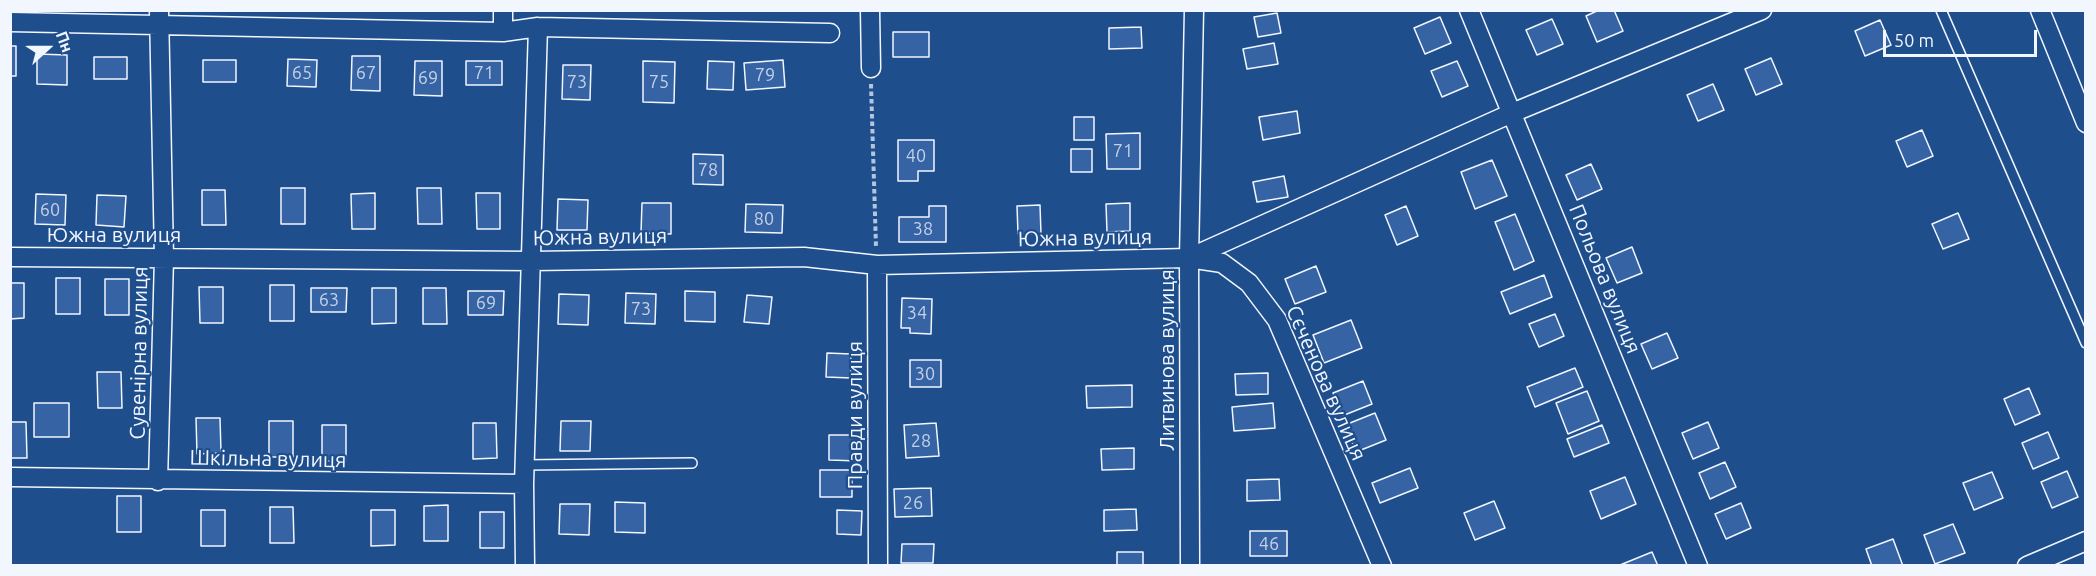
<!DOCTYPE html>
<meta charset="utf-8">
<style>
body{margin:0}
#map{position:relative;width:2096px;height:576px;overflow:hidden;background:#1f4e8c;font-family:Ubuntu,sans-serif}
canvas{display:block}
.frame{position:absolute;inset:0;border:12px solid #f2f6ff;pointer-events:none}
.north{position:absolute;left:18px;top:18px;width:60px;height:60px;-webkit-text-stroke:4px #1f4e8c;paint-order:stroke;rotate:69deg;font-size:16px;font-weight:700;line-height:24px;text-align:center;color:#f2f6ff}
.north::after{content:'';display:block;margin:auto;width:21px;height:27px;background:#f2f6ff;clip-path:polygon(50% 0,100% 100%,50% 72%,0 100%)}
.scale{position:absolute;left:1883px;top:30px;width:154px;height:27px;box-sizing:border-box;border:3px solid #f2f6ff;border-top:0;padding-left:8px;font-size:18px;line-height:21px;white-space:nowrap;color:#f2f6ff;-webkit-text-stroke:4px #1f4e8c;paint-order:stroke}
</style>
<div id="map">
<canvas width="2096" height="576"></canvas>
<div class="frame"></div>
<div class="north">Пн</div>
<div class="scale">50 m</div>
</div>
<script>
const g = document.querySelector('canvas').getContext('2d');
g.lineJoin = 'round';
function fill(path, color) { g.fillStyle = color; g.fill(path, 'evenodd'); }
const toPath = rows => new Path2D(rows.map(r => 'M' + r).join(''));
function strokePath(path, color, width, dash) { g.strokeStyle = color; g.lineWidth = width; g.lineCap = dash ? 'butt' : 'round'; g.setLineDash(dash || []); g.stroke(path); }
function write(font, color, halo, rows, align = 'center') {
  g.font = font + ' Ubuntu,sans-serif'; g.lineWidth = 4.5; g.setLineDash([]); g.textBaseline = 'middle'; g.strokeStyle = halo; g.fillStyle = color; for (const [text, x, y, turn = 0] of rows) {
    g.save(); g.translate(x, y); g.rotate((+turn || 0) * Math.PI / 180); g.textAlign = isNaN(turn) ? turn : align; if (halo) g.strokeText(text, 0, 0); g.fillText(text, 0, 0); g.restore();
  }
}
const building = toPath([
 [1599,10,1614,10,1623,31,1597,42,1586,16,1599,10],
 [1277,13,1281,33,1258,37,1254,17,1277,13],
 [1440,17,1451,43,1425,54,1414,28,1440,17],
 [1552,19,1563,44,1537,55,1526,30,1552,19],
 [1880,20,1891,45,1865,56,1855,31,1880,20],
 [1141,27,1142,48,1109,49,1109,28,1141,27],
 [893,32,929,32,929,57,893,57,893,32],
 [1274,43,1278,64,1247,69,1243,49,1274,43],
 [10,46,16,46,16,76,10,76,10,46],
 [37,54,67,55,67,85,37,84,37,54],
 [352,56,380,56,380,91,351,90,352,56],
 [94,57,127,57,127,79,94,79,94,57],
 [1771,58,1782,84,1756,95,1745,69,1771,58],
 [288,59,317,60,316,87,287,86,288,59],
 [203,60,236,60,236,82,203,82,203,60],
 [783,60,785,87,746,90,744,63,783,60],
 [415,61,442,61,442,96,414,95,415,61],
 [466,61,502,61,502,85,466,85,466,61],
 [643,61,675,62,674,103,643,102,643,61],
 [708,61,734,62,733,90,707,89,708,61],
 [1457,61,1468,86,1442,97,1431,71,1457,61],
 [563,65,591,65,590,100,562,99,563,65],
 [1713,84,1724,110,1698,121,1687,95,1713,84],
 [1297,111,1300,133,1263,140,1259,117,1297,111],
 [1074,117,1094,117,1094,140,1074,140,1074,117],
 [1922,130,1933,156,1907,167,1896,141,1922,130],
 [1140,133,1140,169,1107,169,1106,134,1140,133],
 [898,140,934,140,934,171,918,171,918,181,898,181,898,140],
 [1071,149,1092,149,1092,172,1071,172,1071,149],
 [693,154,723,155,723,185,693,184,693,154],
 [1492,160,1507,196,1475,209,1461,172,1492,160],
 [1591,164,1602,189,1577,200,1566,175,1591,164],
 [1284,176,1288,197,1257,202,1253,182,1284,176],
 [281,188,305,188,305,224,281,224,281,188],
 [417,188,441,188,442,224,418,224,417,188],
 [202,190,225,190,226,225,202,225,202,190],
 [375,193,375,229,352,229,351,194,375,193],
 [476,193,500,193,500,229,477,229,476,193],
 [36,194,66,195,65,225,35,224,36,194],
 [97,195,126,196,124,227,96,225,97,195],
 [558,199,588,200,587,230,557,230,558,199],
 [642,203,671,203,671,234,641,233,642,203],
 [1130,203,1130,231,1107,232,1106,204,1130,203],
 [746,204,783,205,782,233,745,232,746,204],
 [1040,205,1041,234,1018,234,1017,206,1040,205],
 [929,206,946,206,946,242,899,242,899,217,929,217,929,206],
 [1406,206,1418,236,1397,245,1385,215,1406,206],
 [1958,213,1969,239,1943,249,1932,224,1958,213],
 [1515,214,1534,261,1514,270,1495,222,1515,214],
 [1632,247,1642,273,1617,283,1606,258,1632,247],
 [1316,266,1326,292,1295,304,1285,279,1316,266],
 [1544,275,1552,297,1510,314,1501,292,1544,275],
 [56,278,80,278,80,314,56,314,56,278],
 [105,279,129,279,129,315,105,315,105,279],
 [10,283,24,283,24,318,10,319,10,283],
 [270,285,294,285,294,321,270,321,270,285],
 [199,287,223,287,223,323,200,323,199,287],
 [311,288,347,288,346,312,311,312,311,288],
 [372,288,396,288,396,323,372,324,372,288],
 [423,288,446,288,447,324,423,324,423,288],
 [468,291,504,291,503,315,468,315,468,291],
 [685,291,715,292,715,322,685,321,685,291],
 [626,293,656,294,655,324,625,323,626,293],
 [559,294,589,295,588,325,558,324,559,294],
 [747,295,772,297,769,324,744,322,747,295],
 [902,298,932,299,931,334,910,333,910,328,901,328,902,298],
 [1555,314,1564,336,1539,347,1529,324,1555,314],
 [1351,320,1362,348,1324,363,1313,335,1351,320],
 [1667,333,1678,358,1652,369,1641,344,1667,333],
 [827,353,851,354,851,378,826,377,827,353],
 [910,360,941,360,941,387,910,387,910,360],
 [1575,368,1583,387,1535,407,1527,387,1575,368],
 [97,372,121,372,122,408,98,408,97,372],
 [1268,373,1268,394,1236,395,1235,374,1268,373],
 [1363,381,1372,404,1342,416,1333,393,1363,381],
 [1132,385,1132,407,1087,408,1086,386,1132,385],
 [2029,388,2040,414,2015,425,2004,399,2029,388],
 [1587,391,1599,421,1568,434,1556,403,1587,391],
 [34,403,69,403,69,437,34,437,34,403],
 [1273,403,1275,428,1234,431,1232,407,1273,403],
 [1375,413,1386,440,1356,452,1345,425,1375,413],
 [196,418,220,418,221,453,197,454,196,418],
 [269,421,293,421,293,457,269,457,269,421],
 [561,421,591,421,590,451,560,451,561,421],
 [10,422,26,422,27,458,10,458,10,422],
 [1708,422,1719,448,1693,459,1682,433,1708,422],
 [473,423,496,423,497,458,473,459,473,423],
 [936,423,939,456,906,458,904,425,936,423],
 [322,425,346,425,346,461,322,461,322,425],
 [1602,425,1609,443,1574,457,1567,439,1602,425],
 [2048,432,2059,458,2033,469,2022,443,2048,432],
 [829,435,859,435,859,461,829,460,829,435],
 [1134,448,1134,469,1102,470,1101,449,1134,448],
 [1725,462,1736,487,1710,499,1699,473,1725,462],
 [1410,468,1418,488,1380,503,1372,483,1410,468],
 [820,470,852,470,852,497,820,497,820,470],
 [2067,471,2078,497,2052,508,2041,482,2067,471],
 [1992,472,2003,498,1974,510,1963,483,1992,472],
 [1625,477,1636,504,1601,519,1590,491,1625,477],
 [1279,479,1280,500,1247,501,1247,480,1279,479],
 [931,488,932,516,895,517,894,489,931,488],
 [117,496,141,496,141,532,117,532,117,496],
 [1494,501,1505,528,1475,540,1464,513,1494,501],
 [615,502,645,503,645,533,615,532,615,502],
 [1741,503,1751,528,1726,539,1715,514,1741,503],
 [560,504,590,504,589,535,559,534,560,504],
 [448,505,448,541,424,541,424,506,448,505],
 [270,507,293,507,294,543,270,543,270,507],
 [1136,509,1137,530,1104,531,1104,510,1136,509],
 [201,510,225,510,225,546,201,546,201,510],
 [371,510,395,510,395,545,371,546,371,510],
 [837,510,862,511,861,535,837,534,837,510],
 [480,512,504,512,504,548,480,548,480,512],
 [1953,524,1965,553,1935,564,1924,535,1953,524],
 [1250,531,1287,531,1287,556,1250,556,1250,531],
 [1893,539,1903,566,1872,566,1866,549,1893,539],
 [902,544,934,544,933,563,901,563,902,544],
 [1117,552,1143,552,1143,566,1117,566,1117,552],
 [1652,552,1658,566,1620,566,1620,565,1652,552]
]);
const path = toPath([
 [871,84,876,247]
]);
const lane = toPath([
 [1941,10,2086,343],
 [525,465,692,463]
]);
const street = toPath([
 [870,10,871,68],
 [1469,10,1698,566],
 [2040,10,2086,123],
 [10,22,503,32,538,27,830,33],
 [503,32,503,10],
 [10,257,532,261,804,257,877,265,1189,258,1222,263,1249,283,1277,320,1382,566],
 [1189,258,1512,113,1762,10],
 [877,265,878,566],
 [10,477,524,484],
 [158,481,164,258,159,10],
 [525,566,524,484,538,27],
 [1190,566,1189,258,1194,10],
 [2027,566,2086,541]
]);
const numberNames = [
 ["65",302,73],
 ["67",366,73],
 ["71",484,73],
 ["79",765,75],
 ["69",428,78],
 ["73",577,82],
 ["75",659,82],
 ["71",1123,151],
 ["40",916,156],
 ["78",708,170],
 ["60",50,210],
 ["80",764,219],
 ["38",923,229],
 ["63",329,300],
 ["69",486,303],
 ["73",641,309],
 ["34",917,313],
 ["30",925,374],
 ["28",921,441],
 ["26",913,503],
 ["46",1269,544]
];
const streetNames = [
 ["Южна вулиця",114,235],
 ["Южна вулиця",600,237,-1],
 ["Южна вулиця",1085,238,-1],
 ["Польова вулиця",1605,279,68],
 ["Сувенірна вулиця",139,353,-89],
 ["Литвинова вулиця",1167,360,-90],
 ["Сєченова вулиця",1326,383,66],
 ["Правди вулиця",855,415,-90],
 ["Шкільна вулиця",268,459,1]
];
fill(building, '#3563a3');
strokePath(building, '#f2f6ff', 1.5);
strokePath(lane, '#f2f6ff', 12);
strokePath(street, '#f2f6ff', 21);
strokePath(path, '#b3c4dc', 4, [4.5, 3]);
strokePath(lane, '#1f4e8c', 9);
strokePath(street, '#1f4e8c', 18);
write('18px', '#c3d1e8', null, numberNames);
write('21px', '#f2f6ff', '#1f4e8c', streetNames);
</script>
